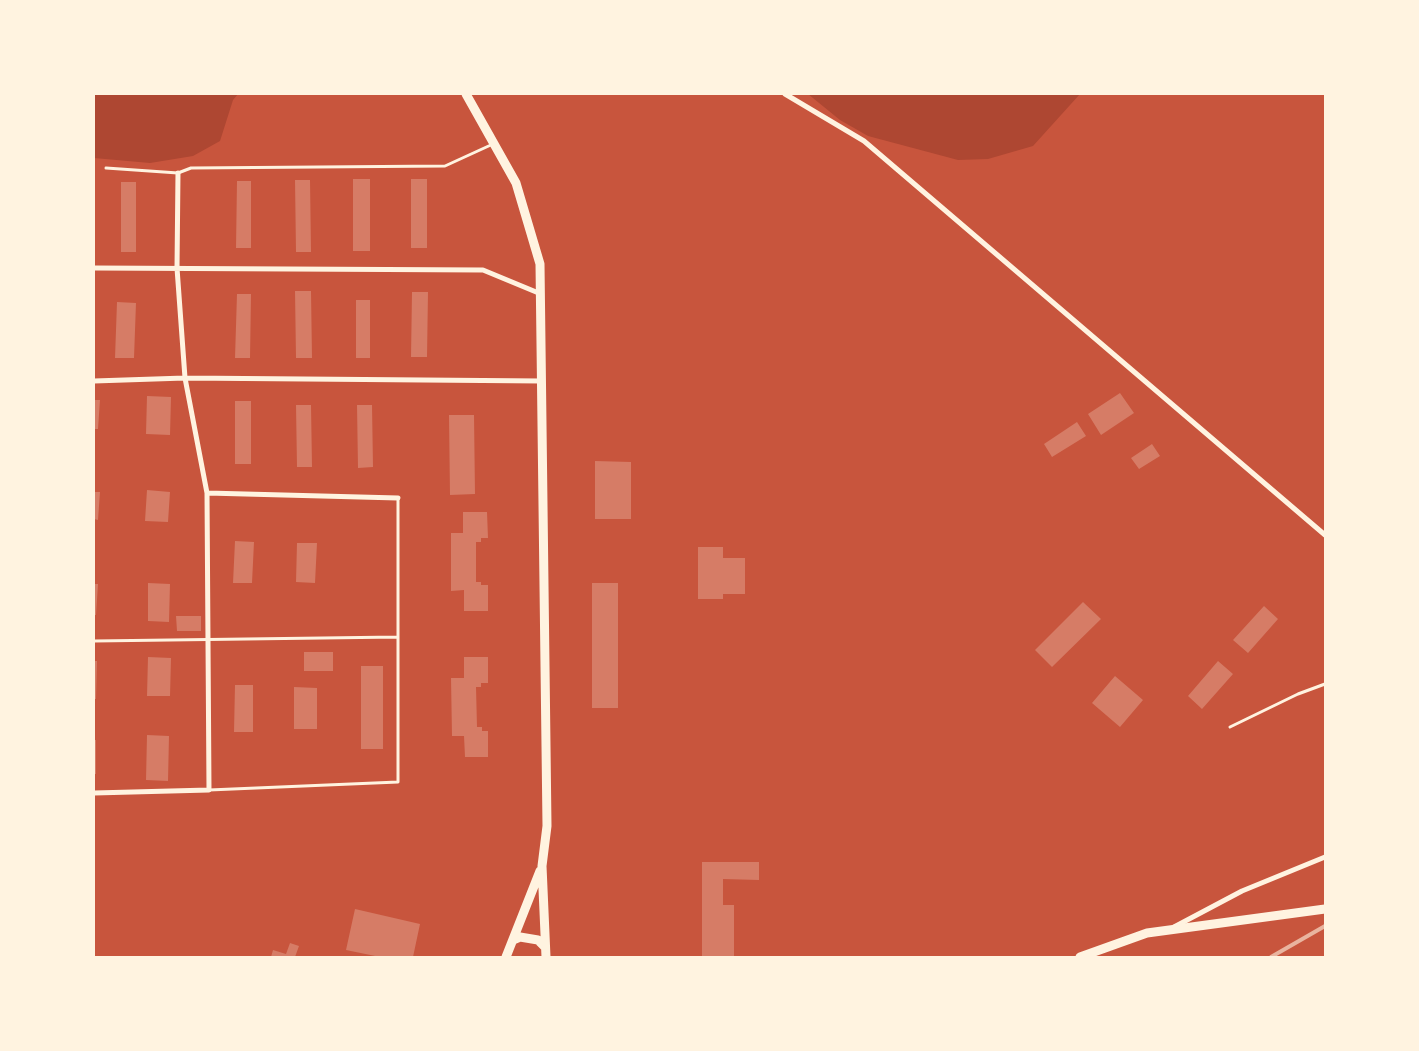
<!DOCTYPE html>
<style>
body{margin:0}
#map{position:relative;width:1419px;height:1051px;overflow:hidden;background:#c8553d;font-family:Mulish,sans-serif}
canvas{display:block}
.frame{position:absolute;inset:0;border:95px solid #fff3e0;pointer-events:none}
</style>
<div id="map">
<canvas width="1419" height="1051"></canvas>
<div class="frame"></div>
</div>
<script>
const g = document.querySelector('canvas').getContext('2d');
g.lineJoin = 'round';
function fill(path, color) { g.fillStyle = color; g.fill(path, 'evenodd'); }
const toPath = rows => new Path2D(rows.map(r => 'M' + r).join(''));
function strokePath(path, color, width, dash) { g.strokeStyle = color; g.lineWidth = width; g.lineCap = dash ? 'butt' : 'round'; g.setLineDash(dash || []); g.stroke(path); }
const green = toPath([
 [94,94,238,94,233,100,220,141,193,156,150,163,94,158],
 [808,94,1080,94,1033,146,988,159,958,160,868,136,840,120]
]);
const building = toPath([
 [353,179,370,179,370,251,353,251],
 [411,179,427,179,427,248,411,248],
 [295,180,310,180,311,252,296,252],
 [237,181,251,181,251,248,236,248],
 [121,182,136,182,136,252,121,252],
 [295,291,311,291,312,358,296,358],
 [412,292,428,292,427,357,411,357],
 [237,294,251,294,250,358,235,358],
 [356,300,370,300,370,358,356,358],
 [117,302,136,303,134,358,115,358],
 [1120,393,1134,413,1101,435,1088,414],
 [147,396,171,397,170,435,146,434],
 [94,400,100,400,98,429,94,429],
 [235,401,251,401,251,464,235,464],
 [296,405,311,405,312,467,297,467],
 [357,405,372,405,373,467,358,468],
 [449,415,474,415,475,494,450,495],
 [1077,422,1086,436,1052,457,1044,444],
 [1152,444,1160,456,1139,469,1131,458],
 [595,461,631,462,631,519,595,519],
 [147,490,170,492,168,522,145,521],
 [94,492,100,492,98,520,94,519],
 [463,512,487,512,488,538,481,538,481,542,476,542,476,582,481,582,481,585,488,585,488,611,464,611,464,590,451,591,451,533,463,533],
 [235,541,254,542,252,583,233,583],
 [297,543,317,543,315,583,296,582],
 [698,547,723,547,723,558,745,558,745,594,723,594,723,599,698,599],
 [148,583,170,584,169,622,148,621],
 [592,583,618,583,618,708,592,708],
 [94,584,98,584,96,615,94,615],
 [1083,602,1101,619,1052,667,1035,650],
 [1264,606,1278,619,1248,653,1233,640],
 [176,616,201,616,201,631,177,631],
 [304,652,333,652,333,671,304,671],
 [148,657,171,658,170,696,147,696],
 [464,657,488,657,488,683,481,683,481,687,476,687,477,727,482,727,482,731,488,731,488,757,465,757,464,736,452,736,451,678,464,678],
 [94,661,97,661,96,699,94,699],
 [1218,661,1233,674,1202,709,1188,696],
 [361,666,383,666,383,749,361,749],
 [1115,676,1143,700,1120,727,1092,703],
 [235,685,253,685,253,732,234,732],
 [294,687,317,688,317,729,294,729],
 [147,735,169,736,168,781,146,780],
 [94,740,96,740,96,774,94,774],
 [702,862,759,862,759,880,723,879,723,905,734,905,734,957,702,957],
 [355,909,420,924,413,957,380,957,346,950],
 [290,943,299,946,295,957,271,957,273,950,286,954]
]);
const service = toPath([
 [106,168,178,173,191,168,445,166,493,144],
 [94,641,398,637],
 [1230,727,1298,694,1325,684],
 [209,790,398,782,398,498]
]);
const minor = toPath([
 [785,94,864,141,1325,535],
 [94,268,483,270,541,294],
 [94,381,185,378,542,381],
 [207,493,398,498],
 [94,793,209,790,207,493,185,378,177,268,178,173],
 [1174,927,1242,891,1325,857]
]);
const secondary = toPath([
 [466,94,516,183,540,264,547,826,542,866,546,957],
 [513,940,520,937,538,940,545,947],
 [506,957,540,871],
 [1080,957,1147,933,1325,909]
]);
const rail = toPath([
 [1271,957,1325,926]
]);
fill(green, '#ae4732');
fill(building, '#d67c66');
strokePath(service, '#fff3e0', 3);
strokePath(minor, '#fff3e0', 5);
strokePath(secondary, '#fff3e0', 9);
strokePath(rail, '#e9b49f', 4);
</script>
